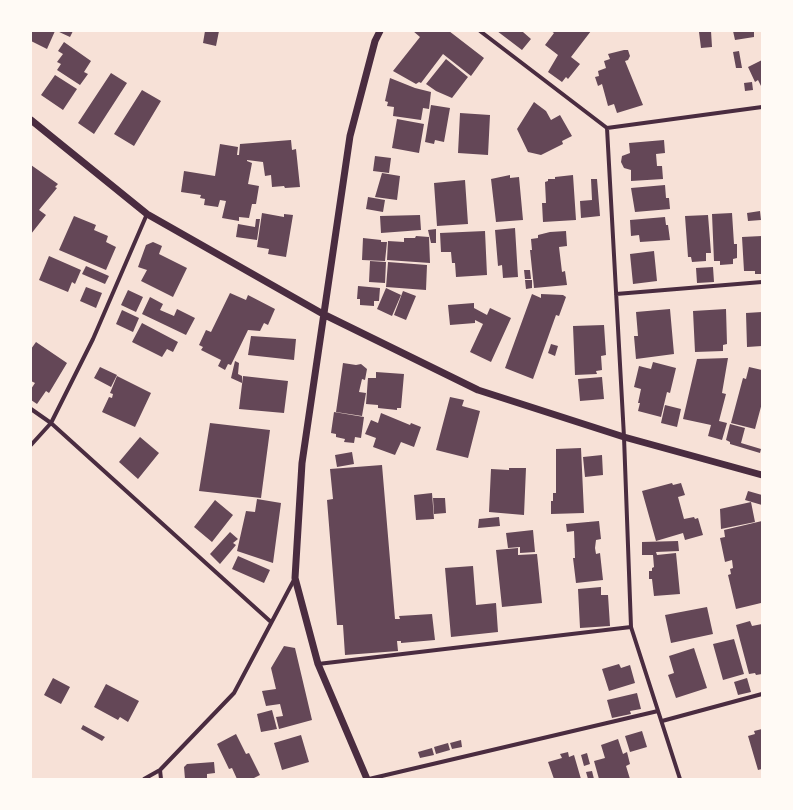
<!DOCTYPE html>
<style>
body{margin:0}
#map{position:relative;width:793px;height:810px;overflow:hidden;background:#f7e1d7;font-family:"Roboto Condensed",sans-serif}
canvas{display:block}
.frame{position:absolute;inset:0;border:32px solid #fffaf5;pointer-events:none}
</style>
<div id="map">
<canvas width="793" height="810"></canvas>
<div class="frame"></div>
</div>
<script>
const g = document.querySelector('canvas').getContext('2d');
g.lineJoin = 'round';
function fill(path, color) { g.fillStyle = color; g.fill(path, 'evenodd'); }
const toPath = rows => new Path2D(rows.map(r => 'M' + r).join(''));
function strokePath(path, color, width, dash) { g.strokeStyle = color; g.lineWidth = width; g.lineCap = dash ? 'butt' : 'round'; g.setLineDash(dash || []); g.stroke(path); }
const building = toPath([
 [31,31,55,31,47,49,31,41],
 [57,31,73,31,70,37],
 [205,31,219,31,216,46,203,43],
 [413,31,449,31,484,58,471,76,443,54,421,83,419,82,416,84,393,71,420,37],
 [497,31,524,31,523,32,531,39,522,50],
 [551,31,591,31,571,57,580,64,568,79,566,77,562,82,548,72,558,55,545,45,554,33],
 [711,31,712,47,701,48,699,32],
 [733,31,754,31,754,37,735,40],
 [64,42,91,61,84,72,88,74,80,85,57,70,61,64,57,62,63,54,58,51],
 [624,50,628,50,630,56,628,60,625,61,643,105,617,113,614,104,608,106,602,84,598,86,595,77,599,76,598,71,606,68,604,61,610,59,608,54],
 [739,51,742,68,736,68,733,52],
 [446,59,468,77,452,98,436,91,426,84],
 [762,60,762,88,758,80,755,82,748,67],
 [111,73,127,83,94,134,78,123],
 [55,75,77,89,63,110,41,95],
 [390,78,415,88,431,92,429,109,423,108,421,120,393,116,394,107,387,106,388,102,385,101],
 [752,82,753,90,745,91,744,83],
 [142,90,161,101,134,146,114,134],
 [534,102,546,111,551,120,560,115,572,136,562,141,563,144,541,155,528,152,517,129],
 [431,105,450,108,444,142,435,140,434,144,425,142],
 [460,113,490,115,488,155,458,153],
 [397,119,424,124,419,153,392,148],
 [291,140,292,150,296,149,300,187,285,188,284,186,272,187,271,175,265,176,263,162,247,160,247,161,252,163,248,184,259,186,256,204,252,204,249,218,239,217,239,221,222,218,226,201,220,200,218,207,204,205,205,199,200,198,201,195,181,192,184,171,215,176,220,144,238,147,237,155,239,155,240,144],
 [664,140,665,153,656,154,657,166,662,166,663,179,631,181,631,170,624,168,621,162,622,156,630,153,629,143],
 [375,156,391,158,389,173,373,171],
 [31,165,58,184,55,187,57,188,39,210,46,215,31,234],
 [382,173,400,176,397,200,375,197],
 [510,175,510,178,519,177,523,220,496,222,491,179],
 [573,175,576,220,543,222,542,203,546,203,545,182,548,181,548,179,555,179,555,177],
 [591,179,597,179,600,216,581,218,580,201,592,200],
 [465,180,468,224,437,226,434,183],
 [665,185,666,198,669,198,670,209,635,212,631,188],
 [368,197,385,200,383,212,366,209],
 [760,211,761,220,748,221,747,213],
 [262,213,284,217,284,214,293,215,286,257,268,254,269,249,257,247],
 [732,213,734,244,737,244,737,258,733,259,733,264,720,265,720,261,714,261,712,214],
 [420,215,421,230,381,233,380,216],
 [708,215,711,253,706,253,706,261,692,262,691,257,688,257,685,216],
 [74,216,96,225,94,230,108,236,106,242,116,247,106,270,59,250],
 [665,217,666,225,668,225,670,240,640,242,639,235,631,236,630,220],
 [256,219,260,219,257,240,236,237,238,224,255,227],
 [515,228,518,277,503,278,502,265,498,266,495,230],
 [436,229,436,243,431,243,428,230],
 [485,231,487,275,456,277,455,263,452,263,451,252,441,252,440,233],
 [566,231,567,246,559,247,562,272,565,271,567,285,534,288,530,250,532,250,531,239,538,238,538,235,550,232],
 [416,236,429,237,430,263,387,260,388,241,404,242,404,238,415,238],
 [762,236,762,274,755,274,755,271,744,271,742,237],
 [363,238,381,240,381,242,387,242,385,261,362,260],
 [153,242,162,246,159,254,187,268,173,297,141,281,147,270,138,267,146,245],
 [654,251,657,281,633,284,630,254],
 [49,256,81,270,75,284,72,282,68,292,39,280],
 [370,261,386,262,385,283,369,282],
 [388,262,427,265,426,290,386,287],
 [86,266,109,276,105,284,82,274],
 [713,267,714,282,697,283,696,268],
 [524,270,530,270,531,279,525,279],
 [525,280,532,280,532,288,526,289],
 [358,286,380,288,379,301,374,301,374,306,360,305,360,299,357,299],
 [86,287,102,293,96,308,80,301],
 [386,288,401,295,392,316,377,309],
 [128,290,143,297,136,312,121,305],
 [403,291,416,296,406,320,394,315],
 [230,293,246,300,248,295,275,309,268,325,264,323,260,331,248,330,231,365,228,364,225,370,218,366,221,360,201,350,203,347,199,345,206,330,211,332],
 [532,294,541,298,541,294,563,295,566,297,559,316,556,315,533,379,505,368],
 [150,297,163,304,160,310,174,316,177,309,195,318,186,335,142,314],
 [474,303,474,308,487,315,490,308,511,318,491,362,470,352,483,324,475,320,475,323,450,325,448,305],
 [670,309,674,354,636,359,634,336,638,336,636,312],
 [726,309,727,344,723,345,723,351,695,352,693,311],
 [122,310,139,318,133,332,116,324],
 [762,312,762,346,747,347,746,313],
 [142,323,178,342,173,352,167,349,162,357,132,342],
 [604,325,606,355,601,356,602,370,596,371,597,374,575,375,573,326],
 [251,336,296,339,294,360,248,355],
 [36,342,67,363,49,393,46,391,37,404,31,400,31,389,35,383,31,381,31,349],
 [551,344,558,346,555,356,548,353],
 [728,358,722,393,726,394,719,421,727,423,722,440,708,436,711,425,683,419,697,359],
 [235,361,239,363,238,374,242,376,242,383,231,378],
 [653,362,676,368,670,393,667,392,661,417,638,411,640,403,638,403,641,389,634,387,639,366,651,369],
 [343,363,356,365,361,364,367,369,365,380,362,379,359,392,366,393,362,416,336,412],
 [100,367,117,375,111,387,94,378],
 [749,367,762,370,762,403,755,429,731,423,743,378,746,379],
 [376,372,404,374,401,408,397,408,397,410,378,408,378,405,366,404,368,378,376,378],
 [117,376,151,393,135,427,102,412,109,397,112,398,113,394,110,393],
 [243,376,288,381,284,413,239,409],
 [602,377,604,399,580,401,578,379],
 [450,397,464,400,462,406,480,411,468,458,436,450],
 [665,405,681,409,677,427,661,423],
 [334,412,364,417,361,438,355,437,354,443,344,442,345,439,336,437,336,434,331,433],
 [381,413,410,425,411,423,421,427,414,447,401,442,395,455,373,447,376,438,365,434,371,420,378,423],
 [210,423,270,430,261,498,199,491],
 [730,424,745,428,741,443,761,449,760,453,730,444,730,442,726,440],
 [140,437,159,453,138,479,119,462],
 [581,448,584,513,551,514,551,501,553,501,553,493,556,493,556,449],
 [352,452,354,464,337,467,335,455],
 [602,455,603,475,585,477,583,457],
 [382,465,395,619,400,619,399,616,432,614,435,640,401,643,401,641,397,641,398,651,345,655,343,625,337,625,327,500,333,499,330,469],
 [509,468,526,468,524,515,489,512,491,469,509,470],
 [672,483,673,485,681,483,685,495,678,497,684,519,694,517,695,519,698,518,703,535,685,540,683,533,656,541,642,491],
 [748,491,762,495,762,505,745,500],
 [432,493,434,519,416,520,414,495],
 [433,498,445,498,446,513,434,514],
 [257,499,281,503,273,563,237,551,246,511,255,512],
 [215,500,233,515,212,542,194,527],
 [751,502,755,522,721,529,720,509],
 [499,517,500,526,478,528,479,519],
 [599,521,601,539,596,540,595,548,596,554,600,553,603,580,576,583,573,558,575,558,574,531,567,532,566,524],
 [762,521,761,603,736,609,728,575,731,574,730,569,733,568,732,560,725,562,720,538,725,537,724,530],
 [533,530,535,552,520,553,520,547,508,548,506,533],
 [230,532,238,539,233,543,236,545,220,564,210,554],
 [678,541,679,551,656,552,657,555,676,553,680,594,654,596,652,579,649,579,649,571,652,571,652,568,654,567,653,555,642,555,642,542],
 [518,548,518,555,537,554,542,603,502,607,496,550],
 [238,556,270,570,264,583,232,569],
 [473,566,476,605,496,603,498,632,451,637,445,568],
 [601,587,601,595,608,595,610,626,580,628,578,589],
 [707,607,713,634,671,643,665,615],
 [750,621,752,626,762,624,762,674,756,675,755,673,749,674,736,625],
 [734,639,744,674,723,680,713,644],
 [284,646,295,648,312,720,279,729,276,717,283,716,280,704,266,706,262,691,276,689,271,668],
 [694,648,707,688,676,698,668,675,674,673,669,656],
 [619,664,621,668,630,665,635,683,609,691,602,669],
 [53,678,70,687,61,704,44,695],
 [747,678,751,692,738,695,734,682],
 [106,684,139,701,128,722,120,717,118,720,94,707],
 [637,693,641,709,630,711,631,714,612,718,607,700],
 [272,710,277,729,261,732,257,714],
 [83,725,105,737,102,741,81,729],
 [762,729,762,769,758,770,748,736,755,734,754,731],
 [642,731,647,747,630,752,625,736],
 [236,734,246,754,249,753,260,775,252,779,237,779,232,768,229,769,217,744],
 [301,735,309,762,282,770,274,743],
 [618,739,623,754,627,752,630,764,626,766,630,779,599,779,594,761,605,758,601,745],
 [461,740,462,747,452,749,450,743],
 [448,743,450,750,436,754,434,747],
 [432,748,434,755,420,758,418,752],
 [568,752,569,757,574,755,581,779,554,779,548,762,562,758,560,754],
 [587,753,590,764,584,766,581,755],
 [214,762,215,773,207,774,207,779,185,779,184,767,187,764],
 [592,771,594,779,588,779,586,772]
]);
const minor = toPath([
 [480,31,607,128,762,107],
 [607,128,624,437,631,627,680,779],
 [616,294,762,282],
 [31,409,51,423,271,622],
 [31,445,51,423,93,339,147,214],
 [318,664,631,627],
 [662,721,762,694],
 [160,770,161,779],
 [144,779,160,770,234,693,295,578],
 [369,779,658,711]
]);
const tertiary = toPath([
 [31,120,147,214,323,314,478,390,624,437,762,475],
 [367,779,318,664,295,578,302,463,350,136,375,41,380,31]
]);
fill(building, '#644757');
strokePath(minor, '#4a2c40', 4);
strokePath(tertiary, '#4a2c40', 7);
</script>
